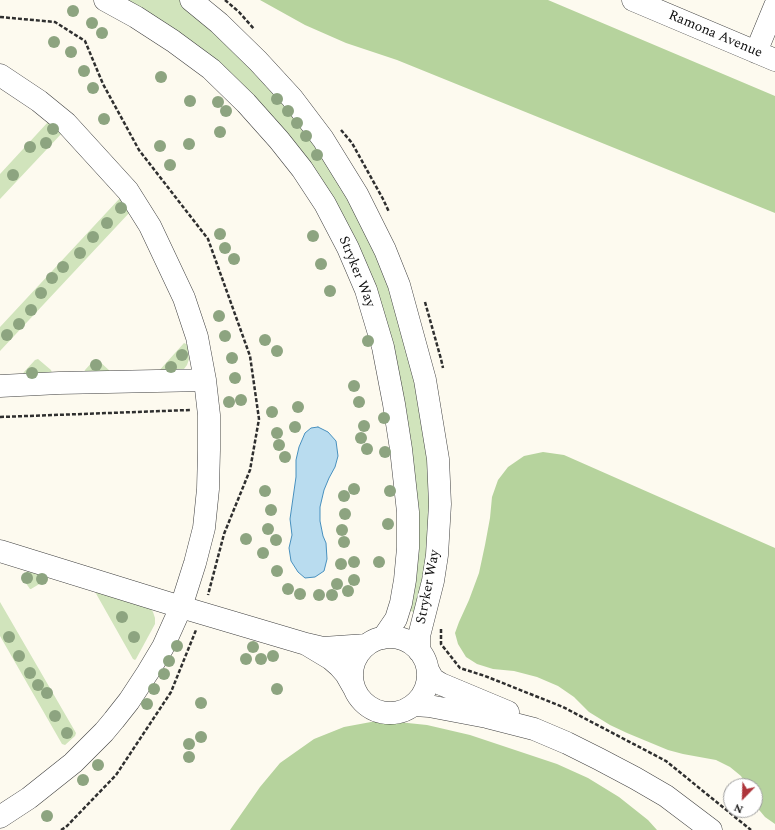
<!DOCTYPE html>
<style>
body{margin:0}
#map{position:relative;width:775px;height:830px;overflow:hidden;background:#fdfaef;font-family:Spectral,serif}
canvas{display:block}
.north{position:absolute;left:723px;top:778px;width:40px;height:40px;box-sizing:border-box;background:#fff;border:1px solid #9e9e9e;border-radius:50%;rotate:203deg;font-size:11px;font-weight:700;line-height:16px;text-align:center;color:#0d0d0d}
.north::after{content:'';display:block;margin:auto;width:14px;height:18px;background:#ae353b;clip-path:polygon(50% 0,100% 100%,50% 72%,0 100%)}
</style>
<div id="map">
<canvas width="775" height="830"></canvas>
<div class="north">N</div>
</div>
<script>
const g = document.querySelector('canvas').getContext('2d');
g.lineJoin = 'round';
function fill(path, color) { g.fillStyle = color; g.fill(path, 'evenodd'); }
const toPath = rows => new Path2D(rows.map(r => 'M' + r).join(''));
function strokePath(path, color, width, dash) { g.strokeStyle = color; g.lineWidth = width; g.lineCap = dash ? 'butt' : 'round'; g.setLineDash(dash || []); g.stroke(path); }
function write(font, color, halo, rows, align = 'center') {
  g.font = font + ' Spectral,serif'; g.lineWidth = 4; g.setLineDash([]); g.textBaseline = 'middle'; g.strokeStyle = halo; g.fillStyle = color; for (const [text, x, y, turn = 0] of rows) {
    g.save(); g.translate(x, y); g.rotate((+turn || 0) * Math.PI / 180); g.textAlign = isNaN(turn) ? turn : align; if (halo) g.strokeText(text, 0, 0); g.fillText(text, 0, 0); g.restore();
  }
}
const green = toPath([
 [122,0,181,0,253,65,327,157,380,256,421,388,433,511,418,612,413,612,408,609,403,403,304,158],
 [48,122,63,132,0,199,0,174],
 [120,198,130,212,0,351,0,327],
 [184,343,188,345,189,359,187,365,184,369,178,373,157,373],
 [38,359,51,370,52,373,23,374,24,372,35,360],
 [96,359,98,360,111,372,84,373,85,370,94,360],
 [28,571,45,575,47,579,46,580,31,589,30,589,23,579,24,574],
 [94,590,149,606,153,612,155,618,155,624,136,659,135,660,133,659],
 [0,602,76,733,75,736,65,745,62,744,0,636]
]);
const forest = toPath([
 [260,0,548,0,775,96,775,213,397,60,346,43,305,25],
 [543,452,564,455,775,548,775,824,765,817,755,805,755,786,747,786,741,776,730,767,716,760,683,754,668,750,627,733,610,725,589,712,574,697,558,686,537,677,514,671,493,669,477,664,466,657,458,644,455,633,459,622,469,600,479,573,485,545,490,518,492,497,498,480,508,467,524,456],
 [371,722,398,722,427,725,470,735,557,764,588,778,619,797,648,820,657,830,230,830,260,787,280,763,314,739,344,727]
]);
const water = toPath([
 [318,427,328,432,336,441,338,456,335,467,329,478,324,490,320,507,320,521,323,536,326,543,327,559,324,571,315,577,305,578,298,572,291,561,289,548,292,535,290,519,296,477,296,460,299,447,305,433,311,428,318,427]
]);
const path = toPath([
 [225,0,239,12,254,29],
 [0,17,55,22,85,41,103,84,139,150,208,239,250,356,259,419,250,470,224,534,208,595],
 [341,130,352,143,383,199,389,212],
 [425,302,441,359,443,368],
 [0,417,190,410],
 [441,629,441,644,460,668,485,676,563,707,666,761,751,830],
 [61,830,66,827,116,775,171,692,196,630]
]);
const minor = toPath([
 [105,0,136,17,173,41,211,69,246,103,279,140,302,169,325,204,348,248,366,290,383,347,394,404,401,449,408,512,408,548,405,580,401,603,396,619,383,638],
 [191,0,219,23,258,61,292,98,323,139,357,194,385,250,399,285,425,380,438,459,440,504,437,555,433,581,419,636,419,651],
 [633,0,775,60],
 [756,52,775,6],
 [0,75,39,101,66,123,128,191,150,226,184,298,197,337,205,380,209,415,209,450,208,489,204,528,195,563,181,607,163,647,148,672,129,701,114,720,104,732,73,763,29,798,0,817],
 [0,386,59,383,205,380],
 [0,551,181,607,306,644],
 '352 675a38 38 0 1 1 76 0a38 38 0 1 1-76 0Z',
 [428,670,433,679,441,684,508,712],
 [354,688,346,674,339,666,331,659,306,644,323,648,367,645],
 [414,705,429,706,487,717,534,729,567,743,599,759,635,778,666,796,711,830]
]);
const trees = [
 [73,11],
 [92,23],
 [102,33],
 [54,42],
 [71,52],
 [84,71],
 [161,77],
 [93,88],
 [277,99],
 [190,101],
 [218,102],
 [226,111],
 [288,111],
 [104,119],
 [297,123],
 [53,129],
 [220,132],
 [306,136],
 [46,143],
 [189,144],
 [160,146],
 [30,147],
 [317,155],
 [170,165],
 [13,175],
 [121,208],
 [107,223],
 [220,234],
 [313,236],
 [93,237],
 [225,248],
 [80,253],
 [234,259],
 [321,264],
 [63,267],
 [52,278],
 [330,291],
 [41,293],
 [31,310],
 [219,316],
 [19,324],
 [7,335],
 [225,336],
 [265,340],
 [368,341],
 [277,351],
 [182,355],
 [232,358],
 [96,365],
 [171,367],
 [32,373],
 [235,378],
 [354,386],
 [241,400],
 [229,402],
 [359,402],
 [298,407],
 [272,412],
 [384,418],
 [364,426],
 [295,427],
 [277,433],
 [361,438],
 [279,445],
 [367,449],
 [385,452],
 [285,457],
 [354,489],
 [265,491],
 [390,491],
 [344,496],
 [271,510],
 [345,514],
 [388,524],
 [268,529],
 [342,530],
 [246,539],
 [276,540],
 [344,542],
 [263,553],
 [354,562],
 [379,562],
 [341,564],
 [277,571],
 [27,578],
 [42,579],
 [354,580],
 [337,584],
 [288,589],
 [348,591],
 [300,594],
 [319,595],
 [332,595],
 [122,617],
 [9,637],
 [134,637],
 [177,646],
 [253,647],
 [19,656],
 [273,656],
 [246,659],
 [261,659],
 [169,661],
 [30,673],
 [164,674],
 [38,685],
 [154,689],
 [277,689],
 [47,693],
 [201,703],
 [147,704],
 [55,716],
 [67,733],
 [201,737],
 [189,744],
 [189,757],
 [98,765],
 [83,780],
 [47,816]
];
const streetNames = [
 ["Ramona Avenue",715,35,23],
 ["Stryker Way",356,272,68],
 ["Stryker Way",429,587,-79]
];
fill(green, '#d1e4bc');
fill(forest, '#b6d39d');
fill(water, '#b9dcef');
strokePath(water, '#4890be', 1);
strokePath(minor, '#404040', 23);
strokePath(path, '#2f2f2f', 2.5, [4, 2]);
strokePath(minor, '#fff', 22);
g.fillStyle = '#8da480';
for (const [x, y] of trees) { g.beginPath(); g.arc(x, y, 6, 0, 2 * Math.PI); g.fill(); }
write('14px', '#0d0d0d', '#fff', streetNames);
</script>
